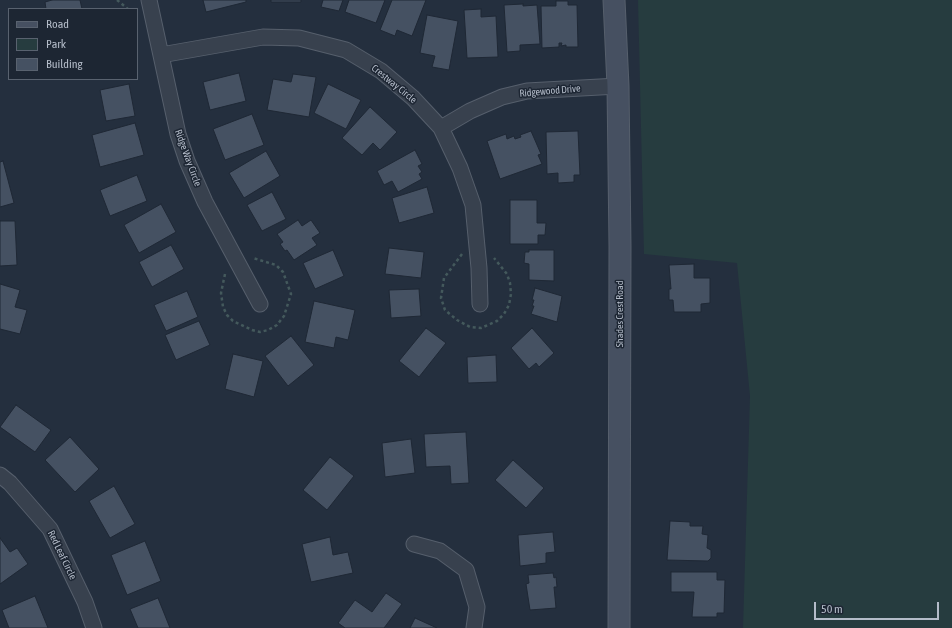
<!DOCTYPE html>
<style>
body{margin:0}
#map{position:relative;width:952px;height:628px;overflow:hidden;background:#242f3e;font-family:"Asap Condensed",sans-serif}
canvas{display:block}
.legend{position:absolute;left:8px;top:8px;width:130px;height:72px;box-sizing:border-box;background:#1d2633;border:1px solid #59626f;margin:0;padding:5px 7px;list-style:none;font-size:12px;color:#b4bcc9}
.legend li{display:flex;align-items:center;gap:8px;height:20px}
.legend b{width:20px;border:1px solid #59626f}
.scale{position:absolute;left:814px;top:602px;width:125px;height:18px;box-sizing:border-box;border:2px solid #b4bcc9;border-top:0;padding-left:5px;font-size:12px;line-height:14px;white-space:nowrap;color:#b4bcc9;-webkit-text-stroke:3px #1d2633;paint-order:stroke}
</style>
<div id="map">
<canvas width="952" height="628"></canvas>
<ul class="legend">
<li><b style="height:5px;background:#465061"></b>Road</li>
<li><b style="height:11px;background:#263c3f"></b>Park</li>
<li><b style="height:11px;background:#455162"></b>Building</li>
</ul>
<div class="scale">50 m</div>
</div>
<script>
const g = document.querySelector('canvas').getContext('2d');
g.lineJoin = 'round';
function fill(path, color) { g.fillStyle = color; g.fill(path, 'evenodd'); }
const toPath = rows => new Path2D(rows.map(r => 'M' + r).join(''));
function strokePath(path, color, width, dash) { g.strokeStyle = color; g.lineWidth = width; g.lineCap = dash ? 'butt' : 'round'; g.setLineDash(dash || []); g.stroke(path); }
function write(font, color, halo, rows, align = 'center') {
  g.font = font + ' "Asap Condensed",sans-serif'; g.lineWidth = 3; g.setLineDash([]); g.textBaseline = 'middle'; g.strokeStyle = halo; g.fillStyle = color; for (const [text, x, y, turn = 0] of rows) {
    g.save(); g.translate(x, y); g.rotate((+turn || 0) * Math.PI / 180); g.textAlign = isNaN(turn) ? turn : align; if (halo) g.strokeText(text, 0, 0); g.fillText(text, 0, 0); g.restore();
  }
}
const green = toPath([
 [638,0,952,0,952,628,743,628,750,396,737,263,644,254]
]);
const building = toPath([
 [52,0,80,0,82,9,46,9,45,2,52,0],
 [203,0,246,0,246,2,206,12,203,0],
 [271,0,301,0,301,2,271,2,271,0],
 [323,0,343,0,339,11,321,7,323,0],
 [349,0,385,0,376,23,345,12,349,0],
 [392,0,426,0,412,36,397,30,395,36,380,30,392,0],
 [556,1,568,1,568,5,577,5,578,47,566,47,566,45,561,46,562,43,559,43,559,47,542,48,541,6,556,6,556,1],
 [523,4,523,6,537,5,540,44,520,45,520,51,507,52,504,5,523,4],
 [481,9,481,17,496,16,498,57,467,58,464,10,481,9],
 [427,15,458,21,449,70,432,67,435,56,420,53,427,15],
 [239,73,246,101,210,110,203,82,239,73],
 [293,74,316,77,309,117,267,110,273,79,291,82,293,74],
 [129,84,135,116,106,121,100,90,129,84],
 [328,84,361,100,346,129,314,113,328,84],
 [370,107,397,132,380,150,373,143,362,155,342,138,370,107],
 [252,114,264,145,225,160,213,129,252,114],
 [135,123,144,155,100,167,92,135,135,123],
 [531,131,541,154,538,155,542,164,500,179,487,141,506,134,507,139,514,136,515,139,521,137,520,135,531,131],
 [578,131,580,175,574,175,574,182,558,183,558,173,547,174,546,132,578,131],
 [415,150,422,164,418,166,422,172,419,174,422,179,398,192,392,181,384,185,377,171,415,150],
 [266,151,280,176,244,198,229,173,266,151],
 [3,161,14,203,0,207,0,162,3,161],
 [137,175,147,201,110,216,100,190,137,175],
 [427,187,434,213,399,223,392,198,427,187],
 [272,192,286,219,262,231,247,205,272,192],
 [510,200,537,200,537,223,546,223,545,235,538,235,538,244,510,244,510,200],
 [161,204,176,232,139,253,124,225,161,204],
 [298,220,302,226,311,220,320,233,312,238,317,245,294,260,287,250,285,251,280,244,283,242,277,234,298,220],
 [0,221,15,221,17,265,0,266,0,221],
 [171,245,184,269,152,287,139,262,171,245],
 [389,248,424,252,421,278,385,274,389,248],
 [333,250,344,276,315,289,303,263,333,250],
 [529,250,554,250,554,281,529,280,529,264,524,263,525,252,529,252,529,250],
 [694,264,694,278,710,278,710,303,701,304,701,312,674,312,673,300,669,300,669,289,671,289,669,265,694,264],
 [0,284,20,290,15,307,27,310,20,334,0,329,0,284],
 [535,288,562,296,557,322,531,314,534,306,532,306,534,300,532,300,535,288],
 [419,289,421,316,391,318,389,290,419,289],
 [187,291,198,317,166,331,154,305,187,291],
 [314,301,355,310,348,340,336,337,334,348,305,342,314,301],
 [199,321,210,345,176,360,165,335,199,321],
 [426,328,446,343,419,377,399,361,426,328],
 [532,328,554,353,539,367,536,363,529,369,511,348,532,328],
 [291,336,314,365,288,386,265,356,291,336],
 [233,354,263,361,254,397,225,389,233,354],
 [496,355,497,382,468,383,467,357,496,355],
 [16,405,51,430,35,452,0,427,16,405],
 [466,432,469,483,451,484,450,466,426,467,424,434,466,432],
 [70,437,99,469,75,492,45,460,70,437],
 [411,439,415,473,385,477,382,443,411,439],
 [330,457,354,476,327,510,303,490,330,457],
 [513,460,544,488,526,508,495,480,513,460],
 [114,486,135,524,110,538,89,501,114,486],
 [670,521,690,522,690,526,703,526,702,534,708,535,707,548,711,550,711,558,708,561,667,560,670,521],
 [553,532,555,552,546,553,546,563,520,566,518,535,553,532],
 [330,537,333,555,348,552,353,573,311,582,302,544,330,537],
 [0,538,10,552,17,548,28,564,0,584,0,538],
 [145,541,161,581,127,595,111,555,145,541],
 [671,572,717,572,717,580,725,580,724,613,717,613,717,617,692,617,694,592,671,592,671,572],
 [553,573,554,578,556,577,557,587,554,587,556,608,530,610,526,584,529,583,528,575,553,573],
 [386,593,402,604,384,628,345,628,338,623,355,600,372,612,386,593],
 [35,596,48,628,9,628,2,610,35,596],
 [158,598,170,628,138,628,130,609,158,598],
 [415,618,437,628,410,628,415,618]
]);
const path = toPath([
 [117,0,128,9],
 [462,254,444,278,441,298,445,310,457,320,470,327,481,328,497,321,504,314,509,305,511,294,510,283,507,274,494,258],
 [225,274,221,293,223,307,227,315,233,321,252,330,260,332,268,330,277,325,284,316,291,294,283,272,276,265,253,258]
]);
const street = toPath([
 [149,0,178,134,187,161,205,202,260,304],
 [161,55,263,37,299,38,346,50,381,71,413,98,441,128,460,168,473,205,479,268,480,304],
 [441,128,470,111,502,97,527,91,618,86],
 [0,475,10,483,50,529,85,602,94,628],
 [414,544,440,551,466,570,477,607,474,628]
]);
const secondary = toPath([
 [614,0,618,86,620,247,619,628]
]);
const streetNames = [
 ["Crestway Circle",394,84,39],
 ["Ridgewood Drive",550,91,-5],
 ["Ridge Way Circle",188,158,70],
 ["Shades Crest Road",620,314,-90],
 ["Red Leaf Circle",62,555,64]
];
fill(green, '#263c3f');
fill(building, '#455162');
strokePath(building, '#1f2835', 1);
strokePath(street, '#565f6c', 17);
strokePath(secondary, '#565f6c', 23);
strokePath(path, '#44595c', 2.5, [3, 3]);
strokePath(street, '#38414e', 15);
strokePath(secondary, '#465061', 21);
write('10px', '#b4bcc9', '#1d2633', streetNames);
</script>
